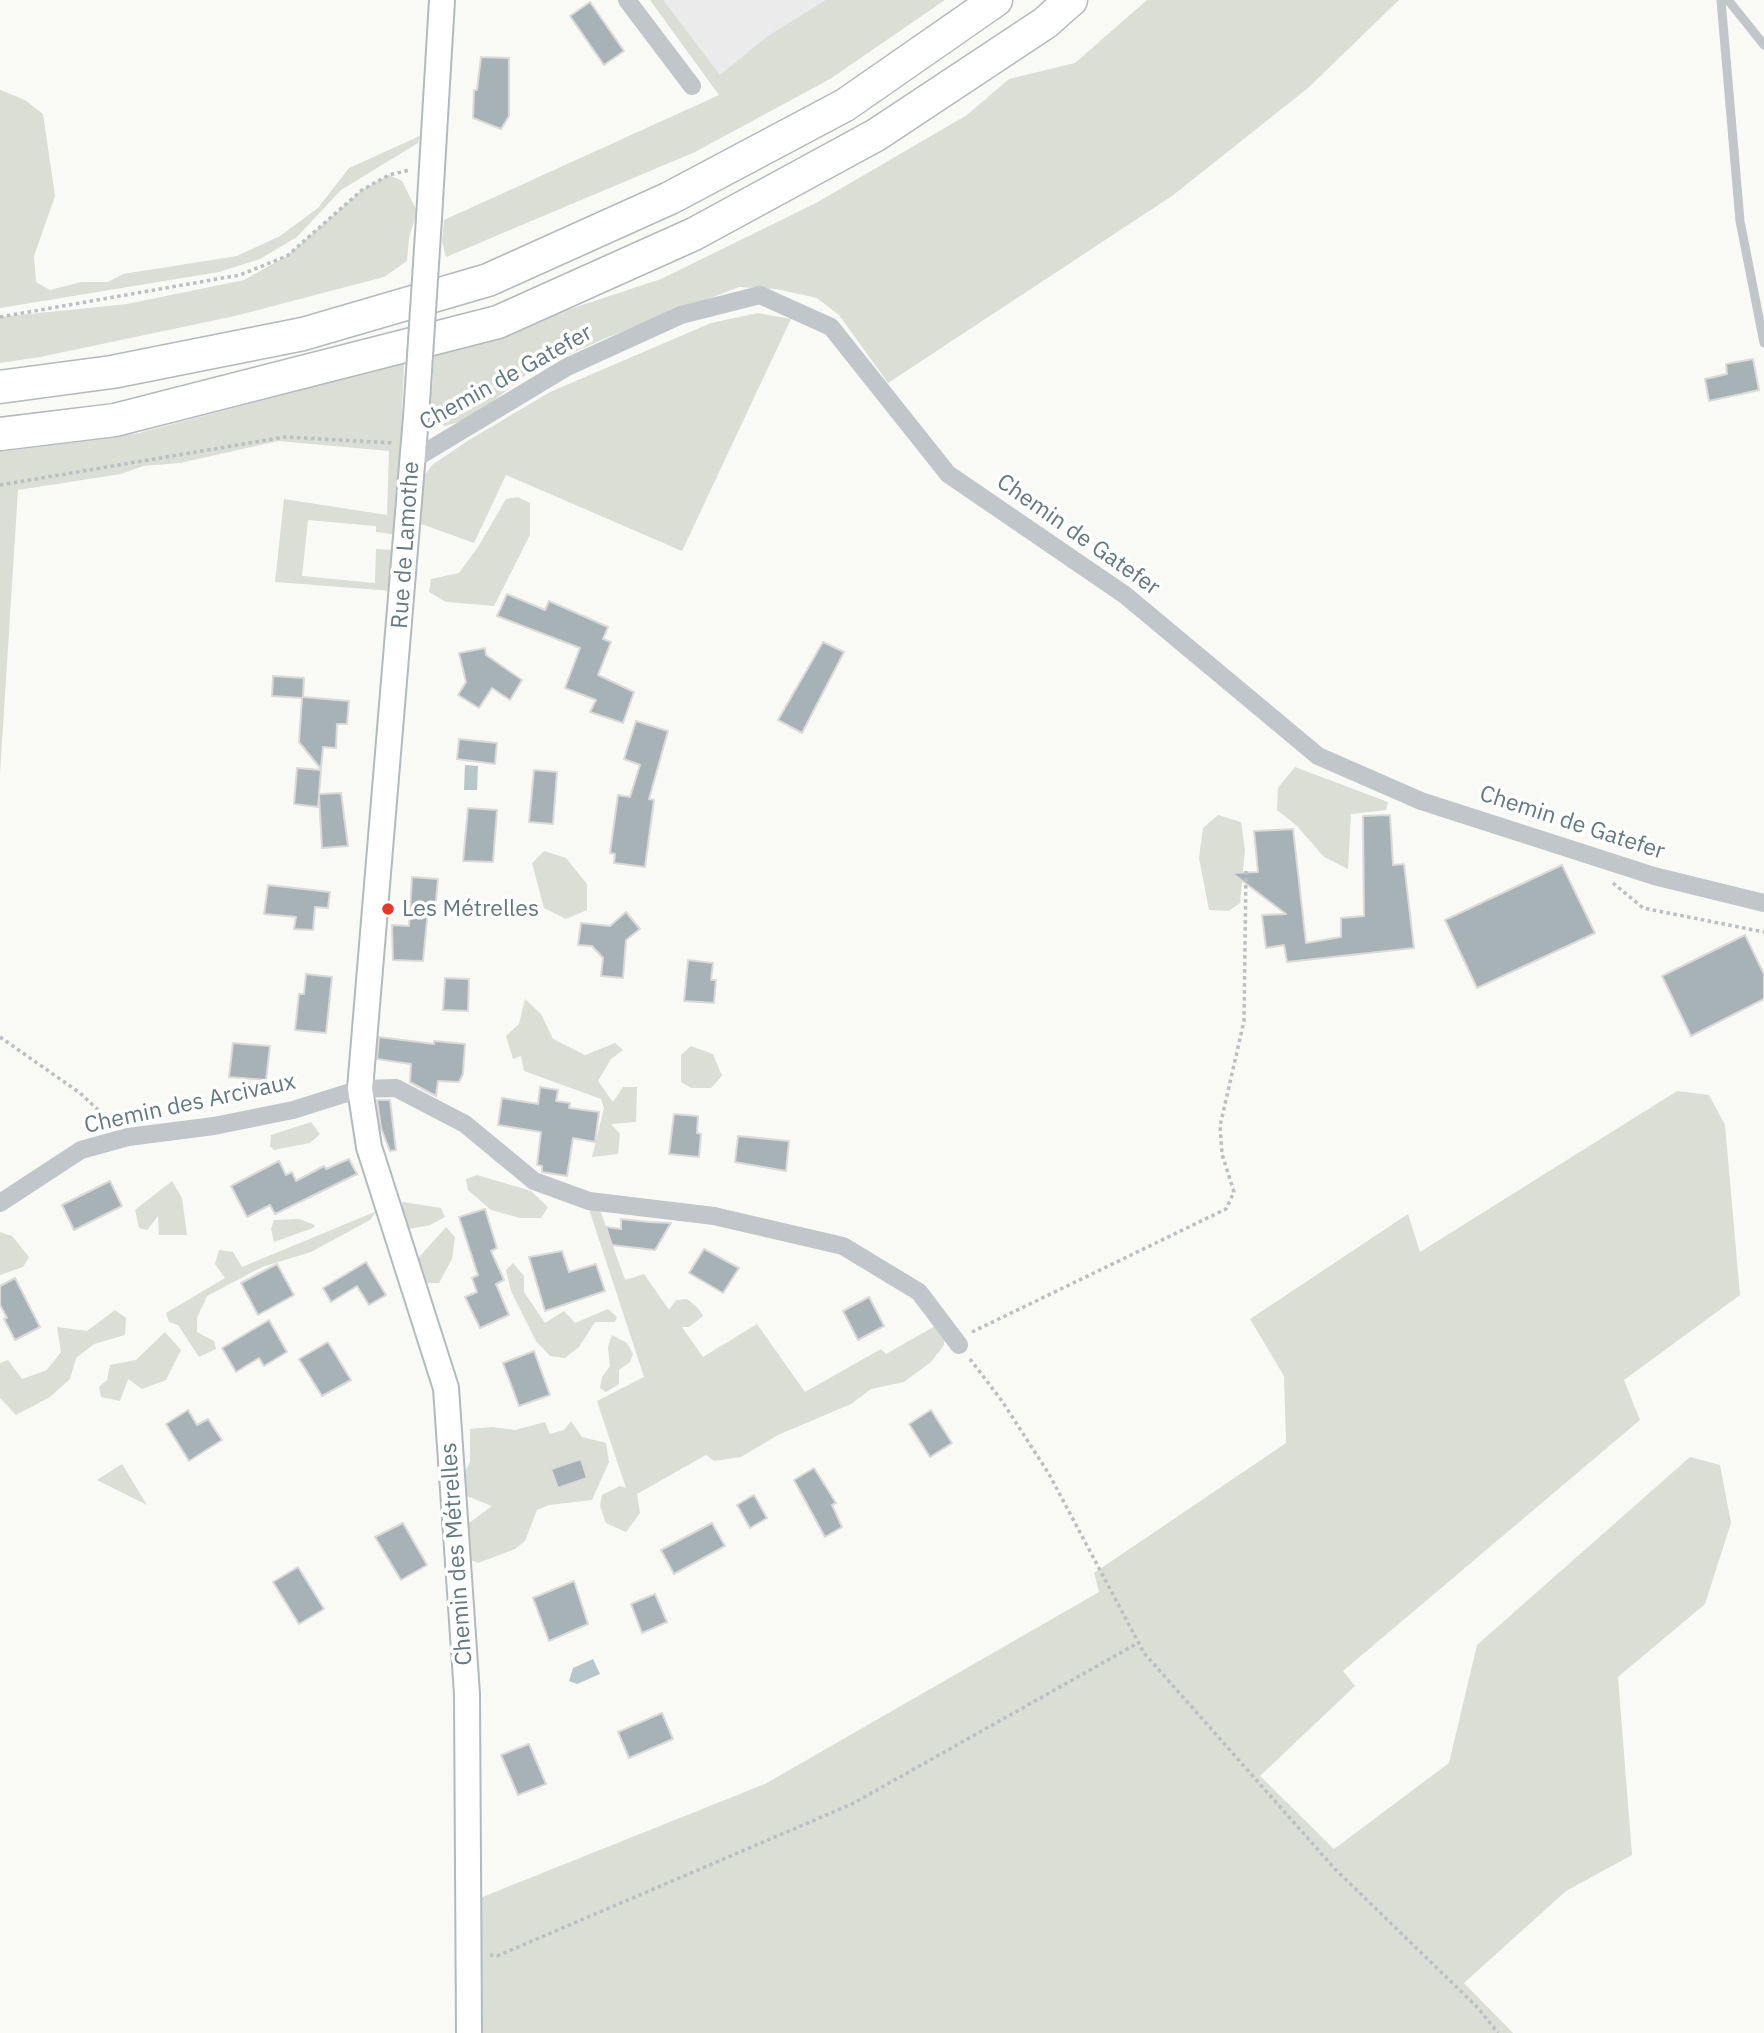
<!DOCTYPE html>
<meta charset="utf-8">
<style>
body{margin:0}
canvas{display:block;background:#f9f9f6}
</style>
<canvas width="1764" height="2033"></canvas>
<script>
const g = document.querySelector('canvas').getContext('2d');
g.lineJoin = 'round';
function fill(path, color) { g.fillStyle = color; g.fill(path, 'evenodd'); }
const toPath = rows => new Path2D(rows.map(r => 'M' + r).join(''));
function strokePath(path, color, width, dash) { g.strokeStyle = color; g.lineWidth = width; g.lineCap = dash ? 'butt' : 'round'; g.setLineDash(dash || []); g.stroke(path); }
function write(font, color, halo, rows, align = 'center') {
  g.font = font + ' "IBM Plex Sans",sans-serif'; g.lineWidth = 7; g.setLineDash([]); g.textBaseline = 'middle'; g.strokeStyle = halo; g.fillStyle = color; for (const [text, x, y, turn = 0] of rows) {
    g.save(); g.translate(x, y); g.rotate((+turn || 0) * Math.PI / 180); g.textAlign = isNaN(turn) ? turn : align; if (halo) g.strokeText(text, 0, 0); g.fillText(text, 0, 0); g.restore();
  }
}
const built = toPath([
 [650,0,872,0,719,95]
]);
const green = toPath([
 [650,0,663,0,720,75,768,36,826,0,945,0,830,79,695,152,446,257,442,242,444,220,719,95],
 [1147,0,1399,0,1308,88,1172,196,888,383,839,315,817,298,776,289,739,287,606,338,528,373,486,407,462,421,445,426,433,422,426,410,432,391,434,354,661,279,816,203,967,115,1009,79,1075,63],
 [0,90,25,100,43,114,55,196,34,256,36,282,50,290,81,282,108,282,123,274,237,256,280,236,318,208,349,168,420,136,418,143,341,190,297,237,260,259,219,272,0,308],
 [389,175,402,181,417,211,409,238,407,261,384,277,235,316,40,357,0,363,0,317,127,304,244,280,287,256,362,190],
 [758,313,791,319,682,551,506,475,474,543,416,522,421,480,432,465,469,440,550,392,711,323],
 [404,363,397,535,376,532,376,526,308,520,302,576,375,583,376,549,396,550,393,591,275,582,284,499,387,515,389,451,278,441,180,463,143,466,121,474,18,490,0,773,0,450,135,434],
 [518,497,530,503,530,535,494,606,446,602,429,592,431,579,459,573,478,547,506,499],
 [1295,767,1388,802,1386,810,1351,814,1348,869,1324,857,1297,826,1277,810,1278,788],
 [1218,815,1241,822,1245,850,1240,903,1229,911,1209,910,1199,858,1203,828],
 [544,851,566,858,587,884,587,910,566,919,544,908,532,863],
 [525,999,541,1014,553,1039,585,1055,615,1043,623,1050,611,1059,598,1081,613,1102,623,1087,637,1087,636,1122,611,1124,620,1134,618,1154,592,1157,604,1108,601,1099,524,1071,521,1056,513,1059,506,1036,519,1024],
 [691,1046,713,1054,722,1076,711,1088,691,1088,681,1082,681,1055],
 [1677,1091,1709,1095,1725,1125,1740,1295,1624,1380,1640,1420,1343,1671,1355,1686,1260,1776,1334,1849,1449,1763,1477,1645,1690,1457,1720,1465,1731,1523,1705,1604,1618,1677,1632,1855,1566,1891,1464,1983,1513,2033,476,2033,475,1900,765,1784,1099,1592,1094,1573,1286,1443,1284,1376,1250,1319,1408,1214,1420,1252],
 [311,1122,320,1134,310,1143,274,1150,270,1146,271,1135],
 [477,1175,531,1191,548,1207,541,1218,520,1218,491,1210,468,1190,466,1179],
 [172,1181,182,1198,187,1235,159,1235,158,1216,147,1230,139,1228,135,1210],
 [403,1202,441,1208,445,1217,430,1225,409,1229,399,1226,396,1211],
 [599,1207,625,1280,644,1274,669,1310,676,1300,687,1299,698,1308,703,1316,689,1327,682,1327,703,1357,757,1324,805,1392,881,1349,886,1354,937,1325,945,1333,944,1345,931,1362,904,1382,871,1389,851,1404,778,1435,741,1457,714,1461,706,1455,637,1494,640,1513,626,1532,606,1523,600,1506,602,1495,620,1486,626,1488,597,1401,644,1377,589,1209],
 [377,1211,370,1220,311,1252,262,1267,207,1296,197,1318,197,1332,214,1341,216,1349,199,1357,178,1325,169,1322,166,1313,225,1278,215,1264,219,1250,233,1252,242,1267],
 [299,1219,315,1225,313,1228,274,1242,271,1229,274,1220],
 [446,1227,455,1237,452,1259,439,1283,424,1283,412,1265],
 [0,1232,12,1236,29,1257,23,1267,0,1275],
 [513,1263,524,1276,524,1292,545,1323,564,1311,575,1323,608,1309,617,1317,615,1322,595,1322,579,1347,565,1358,550,1356,536,1341,511,1291,506,1270],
 [115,1310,126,1318,125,1335,94,1344,76,1358,70,1379,50,1397,16,1415,0,1398,0,1363,8,1360,22,1379,47,1370,61,1352,57,1327,87,1331],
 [165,1332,181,1350,166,1380,142,1389,128,1379,120,1401,101,1397,99,1387,107,1380,110,1365,136,1360],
 [612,1335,627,1343,633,1354,630,1362,619,1370,619,1384,606,1392,600,1388,602,1377,610,1366,608,1347],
 [571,1421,582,1437,606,1443,609,1462,592,1500,549,1505,537,1510,525,1541,515,1549,478,1563,466,1558,465,1526,492,1506,464,1495,460,1481,470,1462,470,1429,493,1427,515,1430,545,1422,550,1434,564,1430],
 [122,1464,147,1505,97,1480]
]);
const water = toPath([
 [465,765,478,766,477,790,464,790],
 [593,1659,600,1674,577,1684,569,1681,573,1668]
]);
const building = toPath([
 [590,2,624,51,604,65,570,16,590,2],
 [481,57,509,58,509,116,501,129,473,118,474,90,477,90,481,57],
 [1753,359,1759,390,1709,401,1705,379,1727,374,1726,364,1753,359],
 [507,594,545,610,549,601,608,627,603,639,611,642,598,675,634,692,623,723,590,712,596,700,565,688,580,648,497,616,507,594],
 [823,642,844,652,802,733,778,720,823,642],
 [485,648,486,655,522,680,510,700,492,688,479,708,458,695,466,682,459,653,485,648],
 [273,676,304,678,303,697,349,701,347,724,337,724,336,748,323,747,321,769,299,742,302,698,272,696,273,676],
 [636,721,668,731,649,799,654,800,645,867,614,863,615,854,610,853,618,795,630,797,640,765,624,759,636,721],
 [459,739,497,743,495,764,457,759,459,739],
 [297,768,321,770,319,794,341,793,348,846,322,848,319,796,318,807,294,804,297,768],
 [534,770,557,772,553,824,529,822,534,770],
 [468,808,497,810,493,862,463,861,468,808],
 [1390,815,1393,865,1404,864,1414,948,1287,962,1284,945,1266,948,1262,915,1286,914,1232,873,1258,872,1254,831,1293,829,1306,943,1341,937,1341,918,1364,916,1363,816,1390,815],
 [1562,865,1595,933,1477,988,1445,920,1562,865],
 [412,877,438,879,435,911,428,910,423,961,393,960,392,925,409,926,412,877],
 [268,885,330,892,328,908,315,907,313,930,294,929,296,917,264,914,268,885],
 [626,912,640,929,626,940,623,978,601,976,603,958,592,946,578,945,581,923,610,926,626,912],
 [1745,935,1764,974,1764,999,1691,1036,1662,976,1745,935],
 [688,960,713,963,711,980,716,980,714,1003,684,1001,688,960],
 [306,974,332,977,326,1033,295,1030,299,994,304,994,306,974],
 [445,978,469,979,468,1011,443,1010,445,978],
 [379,1037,434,1044,434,1041,465,1044,463,1074,459,1082,438,1081,436,1096,410,1082,411,1064,377,1059,379,1037],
 [233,1043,270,1046,266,1080,229,1077,233,1043],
 [540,1087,558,1090,556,1101,570,1103,569,1108,599,1112,595,1142,573,1138,567,1176,542,1172,542,1166,537,1165,541,1132,498,1125,502,1098,538,1104,540,1087],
 [377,1100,390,1100,396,1150,390,1151,381,1128,377,1100],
 [674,1114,698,1116,697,1133,701,1134,699,1157,669,1154,674,1114],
 [738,1136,789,1141,786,1171,735,1162,738,1136],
 [349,1159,357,1174,275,1214,270,1205,247,1217,231,1186,279,1161,286,1175,292,1172,296,1181,324,1166,326,1169,349,1159],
 [110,1181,122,1206,74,1230,62,1205,110,1181],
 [485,1209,497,1248,491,1251,504,1280,496,1284,509,1315,480,1328,465,1297,477,1292,472,1278,478,1275,459,1217,485,1209],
 [621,1219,649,1222,671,1223,655,1250,612,1245,606,1227,621,1229,621,1219],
 [704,1249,739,1268,723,1293,689,1273,704,1249],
 [562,1251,569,1272,596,1264,605,1291,545,1311,529,1257,562,1251],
 [366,1262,386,1295,369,1305,357,1286,331,1302,323,1288,366,1262],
 [277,1264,294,1295,258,1315,241,1283,277,1264],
 [15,1278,40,1327,15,1340,4,1319,7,1318,0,1305,0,1286,15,1278],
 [869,1297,884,1326,858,1340,843,1311,869,1297],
 [269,1320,287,1352,264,1366,259,1358,236,1372,222,1348,269,1320],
 [328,1342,351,1380,322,1396,299,1359,328,1342],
 [534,1351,550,1395,519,1406,503,1363,534,1351],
 [188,1410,197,1425,208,1419,222,1440,189,1461,166,1424,188,1410],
 [931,1410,952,1443,930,1457,909,1424,931,1410],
 [581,1459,587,1478,558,1488,551,1469,581,1459],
 [814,1468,836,1503,832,1505,842,1527,825,1537,794,1480,814,1468],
 [754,1495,767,1518,750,1528,737,1505,754,1495],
 [403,1523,427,1565,401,1580,375,1537,403,1523],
 [712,1523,725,1546,674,1574,661,1550,712,1523],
 [298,1567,324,1609,299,1624,273,1582,298,1567],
 [574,1581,588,1624,549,1641,533,1598,574,1581],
 [655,1594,667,1622,642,1633,631,1604,655,1594],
 [662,1713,673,1739,629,1758,618,1732,662,1713],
 [529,1744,546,1784,518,1795,501,1755,529,1744]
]);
const path = toPath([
 [0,317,240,275,287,256,362,190,389,175,410,170],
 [0,485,285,437,394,443],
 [1613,883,1643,908,1764,932],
 [0,1037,80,1093,112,1123],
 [972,1332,1226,1209,1234,1192,1222,1154,1220,1126,1244,1021,1246,870],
 [970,1359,1002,1401,1049,1474,1144,1653,1335,1869,1478,2008,1498,2033],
 [490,1955,497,1956,852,1804,1138,1643]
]);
const lane = toPath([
 [1721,0,1740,221,1764,343],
 [1728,0,1764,45]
]);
const street = toPath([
 [627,0,692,86],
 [411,461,567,367,681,315,760,295,831,327,948,474,1125,595,1318,756,1421,801,1654,876,1764,903],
 [0,1203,81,1150,128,1137,214,1126,293,1110,360,1089,396,1088,465,1124,534,1181,589,1201,714,1216,843,1246,919,1292,959,1345]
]);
const secondary = toPath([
 [429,218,442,0],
 [416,417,360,1089,369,1147,446,1388,467,1694,469,2033]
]);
const highway = toPath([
 [0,387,112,372,303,334,488,280,670,198,845,105,996,0],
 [0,434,115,420,498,322,694,234,876,135,1045,23,1071,0]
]);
const secondaryBridge = toPath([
 [416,417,429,218]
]);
const markers = [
 [388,909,7,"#e63829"]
];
const streetNames = [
 ["Chemin de Gatefer",506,378,-29],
 ["Chemin de Gatefer",1078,535,35],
 ["Rue de Lamothe",406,545,-86],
 ["Chemin de Gatefer",1572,823,18],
 ["Chemin des Arcivaux",190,1104,-12],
 ["Chemin des Métrelles",457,1554,-94]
];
const poiNames = [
 ["Les Métrelles",402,909]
];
fill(built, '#eaebea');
fill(green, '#daded5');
fill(water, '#b7c7c9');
fill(building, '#a6b2b6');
strokePath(building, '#dbdad9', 2);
strokePath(secondary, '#b2babe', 28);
strokePath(highway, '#b3b9bc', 35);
strokePath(path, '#babfc1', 3.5, [3.5, 3.5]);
strokePath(lane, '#c0c6c9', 9);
strokePath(street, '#c0c6c9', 18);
strokePath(secondary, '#fff', 24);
strokePath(highway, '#fff', 32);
strokePath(secondaryBridge, '#b2babe', 28, []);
strokePath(secondaryBridge, '#fff', 24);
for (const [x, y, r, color] of markers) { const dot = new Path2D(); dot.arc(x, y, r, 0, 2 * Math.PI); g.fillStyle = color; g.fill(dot); strokePath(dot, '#fff', 2.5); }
write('23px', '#637982', '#fff', streetNames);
write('23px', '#637982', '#fff', poiNames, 'left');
</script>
